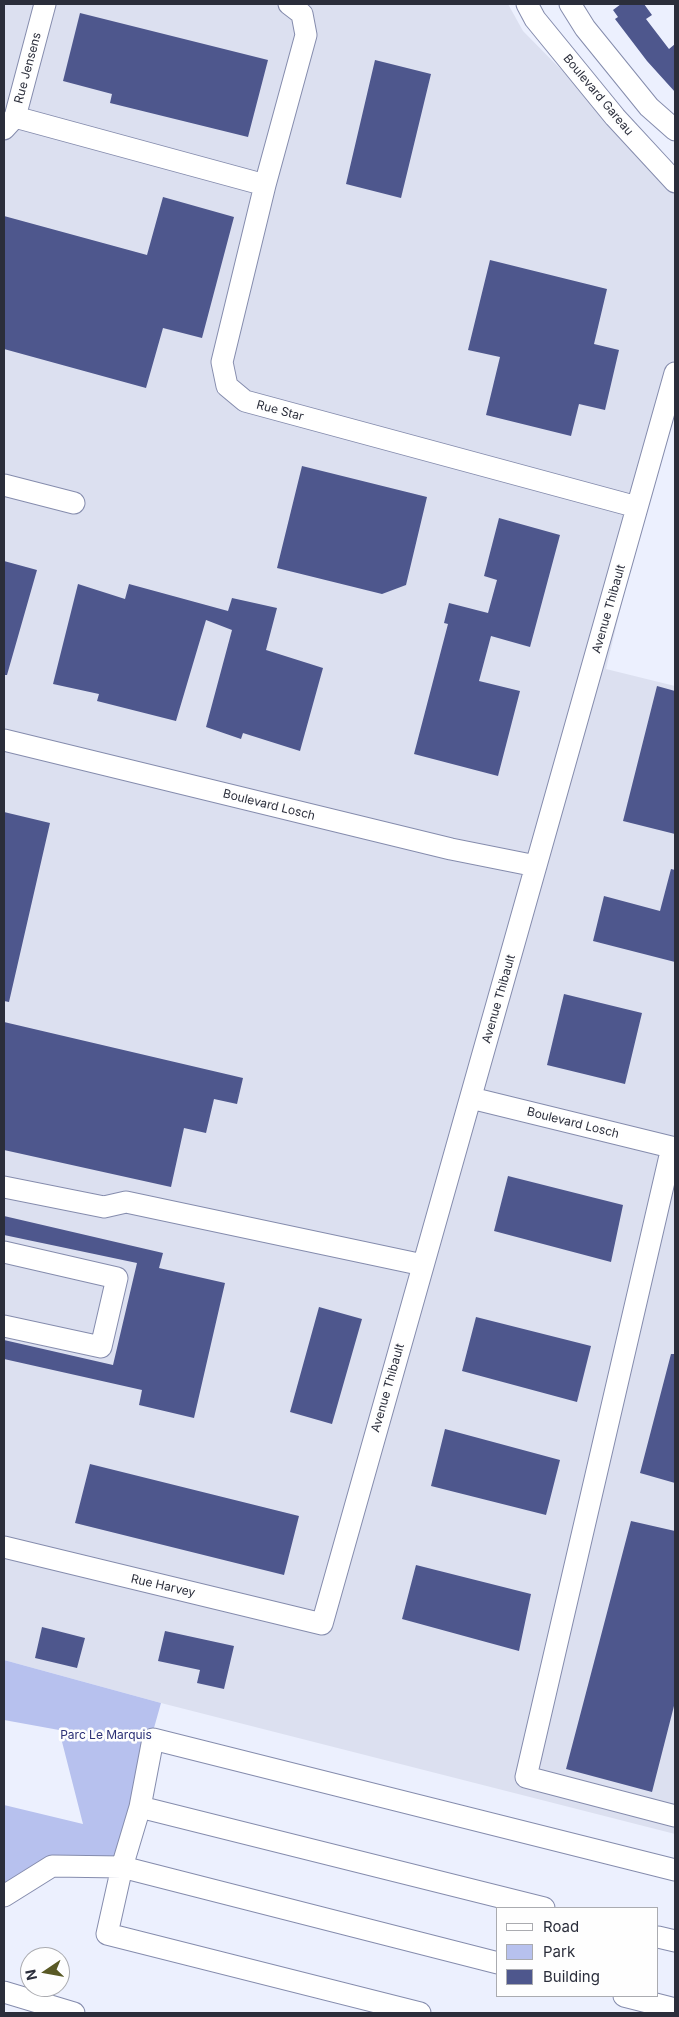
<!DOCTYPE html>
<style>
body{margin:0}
#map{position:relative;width:679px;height:2017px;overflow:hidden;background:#ecf0fe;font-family:Inter,sans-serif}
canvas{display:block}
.frame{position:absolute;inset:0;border:5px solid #2b2e3b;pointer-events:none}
.legend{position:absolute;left:496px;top:1907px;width:162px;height:90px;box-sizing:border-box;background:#fefefe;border:1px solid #aaabb0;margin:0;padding:6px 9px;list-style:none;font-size:15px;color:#2b2e3b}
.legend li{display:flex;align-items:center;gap:10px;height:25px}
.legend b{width:25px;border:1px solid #aaabb0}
.north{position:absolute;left:20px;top:1947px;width:50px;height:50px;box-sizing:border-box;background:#fefefe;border:1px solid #aaabb0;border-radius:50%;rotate:258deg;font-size:14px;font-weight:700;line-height:20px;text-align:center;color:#2b2e3b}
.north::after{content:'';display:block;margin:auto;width:18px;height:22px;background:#595925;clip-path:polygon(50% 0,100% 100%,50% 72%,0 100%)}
</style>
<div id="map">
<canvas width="679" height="2017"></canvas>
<div class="frame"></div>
<ul class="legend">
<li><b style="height:6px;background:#fff"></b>Road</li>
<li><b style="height:14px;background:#b7c1ee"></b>Park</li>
<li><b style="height:14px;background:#4e578d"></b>Building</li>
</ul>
<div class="north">N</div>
</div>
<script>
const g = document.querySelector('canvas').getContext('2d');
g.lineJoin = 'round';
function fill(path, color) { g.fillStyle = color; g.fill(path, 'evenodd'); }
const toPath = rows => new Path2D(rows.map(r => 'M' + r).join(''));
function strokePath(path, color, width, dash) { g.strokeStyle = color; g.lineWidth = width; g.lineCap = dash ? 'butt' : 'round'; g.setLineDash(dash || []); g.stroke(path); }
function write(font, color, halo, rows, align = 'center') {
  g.font = font + ' Inter,sans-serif'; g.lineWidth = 5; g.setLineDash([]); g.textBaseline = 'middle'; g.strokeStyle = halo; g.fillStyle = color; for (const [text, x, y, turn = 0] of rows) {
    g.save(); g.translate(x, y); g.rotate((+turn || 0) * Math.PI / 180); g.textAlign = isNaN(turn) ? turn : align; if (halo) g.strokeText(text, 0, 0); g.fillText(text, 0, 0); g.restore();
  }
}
const built = toPath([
 [4,4,508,4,523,31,675,185,675,382,606,669,675,686,675,1834,161,1703,4,1660]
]);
const green = toPath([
 [4,1660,161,1703,117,1860,4,1886,4,1805,83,1824,59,1730,4,1720]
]);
const building = toPath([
 [621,4,644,4,652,15,646,19,669,49,675,44,675,92,647,61,615,19,618,17,613,10],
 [80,13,268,60,248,137,110,103,112,94,63,81],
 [375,60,431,74,401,198,346,184],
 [163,197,234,217,202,338,163,328,146,388,4,349,4,216,147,255],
 [490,260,607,289,594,344,619,350,605,410,579,404,571,436,486,415,500,357,468,350],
 [302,466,427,497,406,585,382,594,277,568],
 [499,518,560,535,530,647,491,636,479,681,520,691,498,776,414,754,448,624,444,623,449,603,488,613,497,580,484,576],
 [4,561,37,570,7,675,4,675],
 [78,584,125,599,129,584,228,611,232,598,277,608,266,650,323,668,300,751,243,733,241,739,206,727,232,630,206,620,176,721,97,701,99,694,53,684],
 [657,686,675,691,675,834,623,821],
 [4,812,50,823,9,1002,4,1001],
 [671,869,675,870,675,962,593,941,604,896,660,911],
 [564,994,642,1013,625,1084,547,1065],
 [4,1022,243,1078,237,1104,214,1099,206,1133,184,1128,171,1187,4,1150],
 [508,1176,623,1205,611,1262,494,1231],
 [4,1216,163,1253,159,1268,225,1283,194,1418,139,1405,142,1390,4,1359,4,1340,113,1365,137,1263,4,1235],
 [319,1307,362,1319,332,1424,290,1412],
 [476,1317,591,1346,577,1402,462,1371],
 [671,1354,675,1354,675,1483,640,1473],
 [445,1429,560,1460,546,1515,431,1486],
 [90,1464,299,1516,284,1575,75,1523],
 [631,1521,675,1531,675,1702,652,1792,566,1769],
 [416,1565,531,1594,519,1651,402,1619],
 [42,1627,85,1638,77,1668,35,1658],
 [165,1631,234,1646,224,1689,197,1683,200,1670,158,1661]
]);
const minor = toPath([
 [289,4,302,14,306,35,265,185,222,362,227,386,245,401,637,507],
 [527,4,535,19,615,117,675,182],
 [570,4,585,28,649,107,675,130],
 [15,117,265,185],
 [4,129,15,117,45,4],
 [4,485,74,503],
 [4,740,451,849,536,866],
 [471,1098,675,1148],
 [672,1147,526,1777,675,1816],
 [4,1187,104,1207,126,1202,423,1265],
 [4,1252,117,1278,101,1347,4,1326],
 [4,1547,322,1624,675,373],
 [140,1807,544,1908],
 [4,1896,52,1866,122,1867,498,1963],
 [658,1937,675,1941],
 [4,1992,74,2013],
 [624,1996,675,2009],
 [420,2013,107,1934,122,1867,140,1807,153,1739,675,1870]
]);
const streetNames = [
 ["Rue Jensens",28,68,-75],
 ["Boulevard Gareau",598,95,50],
 ["Rue Star",280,411,15],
 ["Avenue Thibault",609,609,-74],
 ["Boulevard Losch",269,805,14],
 ["Avenue Thibault",499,999,-74],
 ["Boulevard Losch",573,1123,14],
 ["Avenue Thibault",388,1388,-74],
 ["Rue Harvey",163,1586,13]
];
const parkNames = [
 ["Parc Le Marquis",106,1735]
];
fill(built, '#dce0f0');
fill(green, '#b7c1ee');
fill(building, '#4e578d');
strokePath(minor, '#858cad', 23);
strokePath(minor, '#fff', 21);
write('12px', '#2b2e3b', '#fefefe', streetNames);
write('12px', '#2b3075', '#fefefe', parkNames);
</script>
